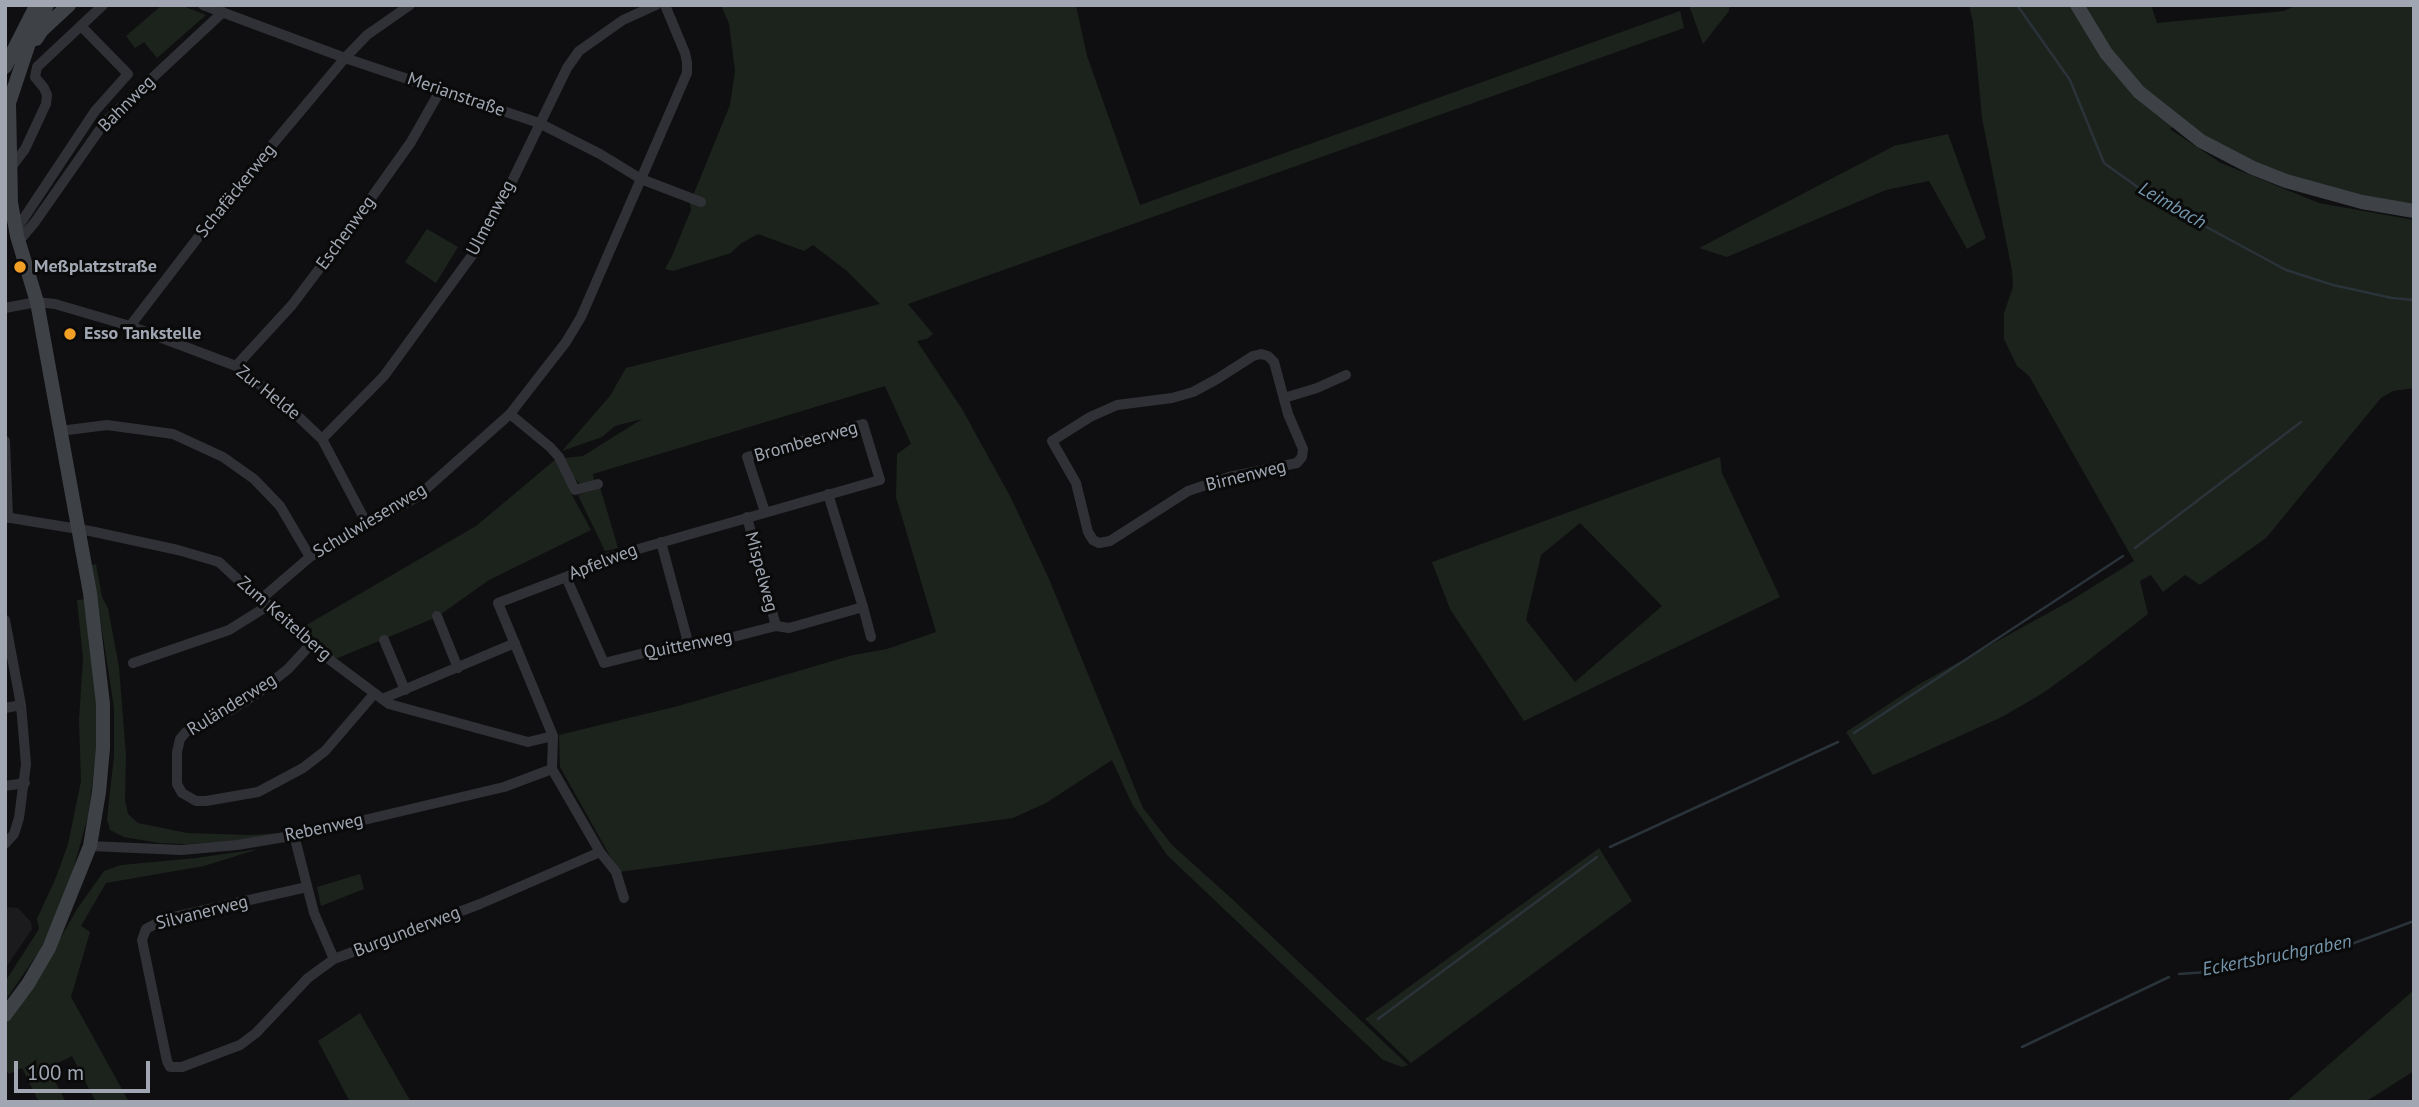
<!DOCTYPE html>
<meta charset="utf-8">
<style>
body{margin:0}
#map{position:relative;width:2419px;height:1107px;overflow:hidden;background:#0f0f11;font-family:"PT Sans",sans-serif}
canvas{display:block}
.frame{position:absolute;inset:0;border:7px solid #a0a7b2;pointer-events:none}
.scale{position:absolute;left:14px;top:1061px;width:136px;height:32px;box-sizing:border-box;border:4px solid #a0a7b2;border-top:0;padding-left:9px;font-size:21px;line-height:24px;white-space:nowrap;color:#a0a7b2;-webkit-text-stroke:5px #0a0a0b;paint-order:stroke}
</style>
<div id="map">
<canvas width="2419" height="1107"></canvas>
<div class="frame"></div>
<div class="scale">100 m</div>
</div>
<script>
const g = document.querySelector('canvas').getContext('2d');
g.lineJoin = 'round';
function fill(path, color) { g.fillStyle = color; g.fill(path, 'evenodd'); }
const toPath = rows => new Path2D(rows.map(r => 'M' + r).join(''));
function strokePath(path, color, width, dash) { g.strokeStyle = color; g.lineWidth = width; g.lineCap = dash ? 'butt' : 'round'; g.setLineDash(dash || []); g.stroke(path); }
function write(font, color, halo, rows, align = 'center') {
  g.font = font + ' "PT Sans",sans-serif'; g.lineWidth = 6; g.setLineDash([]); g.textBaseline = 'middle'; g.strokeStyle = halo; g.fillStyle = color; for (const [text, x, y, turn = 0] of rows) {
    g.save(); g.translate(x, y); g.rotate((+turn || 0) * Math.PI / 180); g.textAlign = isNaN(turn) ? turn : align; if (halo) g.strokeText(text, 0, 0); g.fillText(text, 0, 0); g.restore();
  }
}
const built = toPath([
 [5,907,18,908,31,922,32,929,5,969]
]);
const green = toPath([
 [162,5,180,5,206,15,157,58,144,42,135,48,126,36],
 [721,5,795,5,797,7,802,5,1076,5,1087,56,1140,205,1680,11,1684,28,908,304,933,334,927,339,917,341,962,409,1011,498,1049,579,1143,808,1172,845,1231,898,1408,1065,1402,1067,1383,1060,1167,855,1132,804,1112,760,1046,803,1013,818,619,872,560,767,559,735,678,706,853,655,887,649,936,632,896,497,897,454,911,444,885,386,593,474,594,480,580,484,574,477,565,458,583,456,642,419,615,426,602,437,562,451,610,396,626,368,880,304,847,271,813,245,804,251,758,234,740,244,731,253,673,271,665,269,672,256,691,210,690,203,730,105,735,71,729,24],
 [1689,5,1729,5,1729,11,1703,44],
 [1969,5,2151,5,2157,23,2284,11,2297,5,2414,5,2414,205,2360,197,2309,183,2229,152,2182,120,2170,129,2221,163,2319,203,2414,220,2414,388,2393,391,2381,398,2266,538,2200,585,2185,575,2163,592,2151,575,2140,581,2148,614,2086,662,2043,693,2002,717,1873,775,1846,732,1921,683,2070,601,2134,561,2029,376,2017,366,2004,339,2004,313,2013,287,2012,271,1982,118,1973,22],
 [1948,134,1986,238,1967,249,1929,181,1886,190,1727,257,1699,248,1894,146],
 [427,229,458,247,436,283,405,262],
 [1720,457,1722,473,1780,597,1524,721,1450,609,1432,562],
 [1580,523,1662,606,1575,682,1526,620,1541,555],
 [556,459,572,495,591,530,489,580,437,617,333,660,298,630,476,526],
 [600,487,618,548,605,551,578,495],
 [96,564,102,597,108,608,119,667,126,755,125,800,128,814,138,823,187,833,249,835,281,833,253,840,186,844,159,843,124,837,110,830,107,819,114,756,114,708,92,565],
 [86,599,99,730,88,816,69,885,40,950,5,1001,5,982,39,929,37,919,57,875,68,844,81,781,79,720,83,658,77,600],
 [1599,848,1632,901,1411,1063,1365,1019],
 [259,849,204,866,106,883,81,926,90,932,71,997,129,1102,96,1102,72,1056,48,1068,66,1102,39,1102,22,1068,9,1074,5,1069,5,1025,30,992,77,909,104,871,121,865,196,858],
 [360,874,364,889,321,906,317,887],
 [2414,990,2414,1071,2365,1102,2286,1102],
 [360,1013,411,1102,350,1102,318,1041]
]);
const stream = toPath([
 [2017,5,2070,80,2104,163,2153,198,2286,270,2333,285,2392,298,2414,300],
 [2135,548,2301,422],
 [1854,733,2123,556],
 [1610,847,1838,742],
 [2179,974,2207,972,2346,946,2414,921],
 [1378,1019,1597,857],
 [2022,1047,2169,977]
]);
const minor = toPath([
 [203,5,345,58,539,123,600,154,641,179,701,202],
 [10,169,25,149,46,104,47,95,44,88,35,77,37,67,103,5],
 [16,230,95,111,128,74,81,26],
 [19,241,35,222,105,122,223,12],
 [5,308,37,302,55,304,130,326,236,366,286,405,322,439,367,524],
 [130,326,236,188,345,58,367,35,410,5],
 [1261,354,1268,356,1274,362,1288,414,1303,449,1302,457,1297,463,1229,477,1188,491,1110,541,1099,543,1093,540,1088,532,1076,483,1052,441,1090,417,1117,405,1172,398,1193,392,1217,379,1253,356,1261,354],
 [236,366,292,305,347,232,411,142,441,89],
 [1284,398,1317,388,1346,375],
 [510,414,550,447,559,457,575,490,598,484],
 [60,431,107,425,173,434,223,457,254,479,280,506,310,557],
 [322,439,384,376,473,254,502,202,567,68,579,51,623,20,656,5],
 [5,441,8,518],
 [5,517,90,531,178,550,219,562,260,600,269,605,310,645,389,704,528,742,553,736],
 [747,517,776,626],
 [661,542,688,642],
 [566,577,604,663,688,642,690,648,776,626,789,628,863,607,828,494],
 [260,600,310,557,417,497,510,414,566,342,581,317,687,73,687,62,685,53,665,5],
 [863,607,871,637],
 [437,616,458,668],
 [5,620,21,705,26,764,19,818,14,834,5,844],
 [384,640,405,690],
 [310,645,288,669,259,692,231,710,186,732,180,739,177,752,177,784,182,793,196,801,206,801,258,792,303,768,325,751,374,694],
 [133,663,229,630,269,605],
 [382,699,515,643],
 [5,708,21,705],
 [552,769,553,736,498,603,566,577,607,558,880,480,863,424,747,457,765,512],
 [552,769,600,852,616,872,624,898],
 [5,786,25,783],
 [294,835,314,913,334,959,480,904,600,852],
 [90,846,181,850,237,845,309,833,504,787,552,769],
 [307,887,165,919,146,929,142,940,167,1061,170,1067,182,1067,240,1045,256,1033,308,978,334,959]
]);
const secondary = toPath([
 [2077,5,2106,53,2139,92,2201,141,2253,168,2286,181,2362,202,2414,211],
 [36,39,42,30,69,5],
 [5,67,36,6],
 [5,1015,28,984,49,948,90,846,99,792,103,748,103,704,90,593,37,302,17,236,11,203,9,103,29,43,47,5]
]);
const markers = [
 [20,267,7,"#f29f25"],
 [70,334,7,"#f29f25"]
];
const streetNames = [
 ["Merianstraße",456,95,19],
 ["Bahnweg",127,104,-45],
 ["Schafäckerweg",236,191,-51],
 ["Ulmenweg",491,218,-62],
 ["Eschenweg",346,233,-54],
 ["Zur Helde",268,393,38],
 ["Brombeerweg",806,442,-16],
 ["Birnenweg",1246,476,-14],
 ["Schulwiesenweg",370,521,-31],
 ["Apfelweg",603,562,-21],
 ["Mispelweg",761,572,75],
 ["Zum Keitelberg",284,619,41],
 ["Quittenweg",688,645,-11],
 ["Ruländerweg",232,705,-32],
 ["Rebenweg",324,828,-12],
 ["Silvanerweg",202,913,-14],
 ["Burgunderweg",407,932,-21]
];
const poiNames = [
 ["Meßplatzstraße",34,267],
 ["Esso Tankstelle",84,334]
];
const waterNames = [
 ["Leimbach",2172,206,30],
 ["Eckertsbruchgraben",2277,956,-11]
];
fill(built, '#1b1b1e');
fill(green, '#1c231c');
strokePath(stream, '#293339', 2.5);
strokePath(minor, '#303136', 10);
strokePath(secondary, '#3e4146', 14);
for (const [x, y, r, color] of markers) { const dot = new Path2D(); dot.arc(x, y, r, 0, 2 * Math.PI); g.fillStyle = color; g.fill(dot); strokePath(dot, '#0a0a0b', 2.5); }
write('18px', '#a0a7b2', '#0a0a0b', streetNames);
write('bold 18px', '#a0a7b2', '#0a0a0b', poiNames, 'left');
write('italic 19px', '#7698ae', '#0a0a0b', waterNames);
</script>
